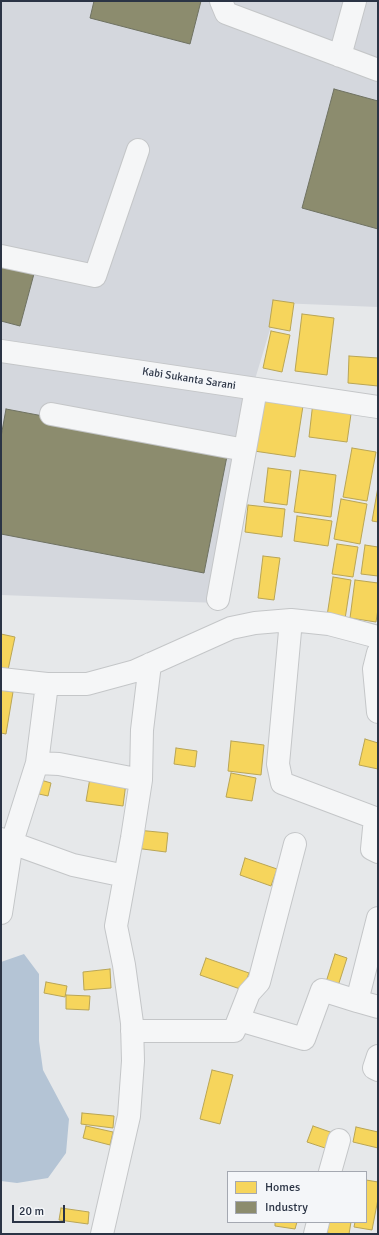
<!DOCTYPE html>
<style>
body{margin:0}
#map{position:relative;width:379px;height:1235px;overflow:hidden;background:#e6e8ea;font-family:Signika,sans-serif}
canvas{display:block}
.frame{position:absolute;inset:0;border:2px solid #2b3445;pointer-events:none}
.legend{position:absolute;left:227px;top:1171px;width:140px;height:52px;box-sizing:border-box;background:#f4f6f9;border:1px solid #a4a8b1;margin:0;padding:5px 7px;list-style:none;font-size:12px;color:#2b3445}
.legend li{display:flex;align-items:center;gap:8px;height:20px}
.legend b{width:20px;border:1px solid #a4a8b1}
.scale{position:absolute;left:12px;top:1205px;width:53px;height:18px;box-sizing:border-box;border:2px solid #2b3445;border-top:0;padding-left:5px;font-size:12px;line-height:14px;white-space:nowrap;color:#2b3445;-webkit-text-stroke:3px #f4f6f9;paint-order:stroke}
</style>
<div id="map">
<canvas width="379" height="1235"></canvas>
<div class="frame"></div>
<ul class="legend">
<li><b style="height:11px;background:#f6d55c"></b>Homes</li>
<li><b style="height:11px;background:#8c8c6e"></b>Industry</li>
</ul>
<div class="scale">20 m</div>
</div>
<script>
const g = document.querySelector('canvas').getContext('2d');
g.lineJoin = 'round';
function fill(path, color) { g.fillStyle = color; g.fill(path, 'evenodd'); }
const toPath = rows => new Path2D(rows.map(r => 'M' + r).join(''));
function strokePath(path, color, width, dash) { g.strokeStyle = color; g.lineWidth = width; g.lineCap = dash ? 'butt' : 'round'; g.setLineDash(dash || []); g.stroke(path); }
function write(font, color, halo, rows, align = 'center') {
  g.font = font + ' Signika,sans-serif'; g.lineWidth = 4; g.setLineDash([]); g.textBaseline = 'middle'; g.strokeStyle = halo; g.fillStyle = color; for (const [text, x, y, turn = 0] of rows) {
    g.save(); g.translate(x, y); g.rotate((+turn || 0) * Math.PI / 180); g.textAlign = isNaN(turn) ? turn : align; if (halo) g.strokeText(text, 0, 0); g.fillText(text, 0, 0); g.restore();
  }
}
const built = toPath([
 [1,1,378,1,378,307,278,303,256,376,218,603,1,595]
]);
const water = toPath([
 [24,954,39,974,39,1041,43,1070,69,1119,66,1153,48,1178,17,1183,1,1181,1,962]
]);
const homes = toPath([
 [273,300,294,303,290,331,269,327,273,300],
 [302,314,334,318,327,375,295,371,302,314],
 [271,331,290,335,282,372,263,368,271,331],
 [349,356,378,358,378,386,348,383,349,356],
 [262,399,303,406,295,457,254,451,262,399],
 [313,402,352,407,347,442,309,437,313,402],
 [352,448,376,452,367,501,343,497,352,448],
 [268,468,291,471,287,505,264,502,268,468],
 [300,470,336,475,331,517,294,512,300,470],
 [378,487,378,522,372,521,378,487],
 [341,499,367,504,360,544,334,539,341,499],
 [248,505,285,509,282,537,245,532,248,505],
 [297,516,332,521,328,546,294,541,297,516],
 [337,544,358,547,353,577,332,574,337,544],
 [365,545,378,547,378,576,361,574,365,545],
 [263,556,280,558,274,600,258,598,263,556],
 [333,577,351,580,345,619,327,616,333,577],
 [355,580,378,583,378,609,376,622,350,618,355,580],
 [1,634,15,637,8,670,1,669,1,634],
 [1,690,13,692,6,734,1,733,1,690],
 [365,739,378,743,378,769,359,765,365,739],
 [231,741,264,745,261,775,228,771,231,741],
 [176,748,197,751,195,767,174,764,176,748],
 [231,773,256,778,252,801,226,797,231,773],
 [34,778,51,783,48,796,30,792,34,778],
 [90,778,126,783,123,806,86,801,90,778],
 [137,830,168,833,166,852,135,848,137,830],
 [245,858,277,869,271,886,240,875,245,858],
 [335,954,347,958,338,986,326,982,335,954],
 [206,958,249,973,243,990,200,975,206,958],
 [110,969,111,988,84,990,83,972,110,969],
 [46,982,67,986,65,997,44,993,46,982],
 [66,995,90,996,89,1010,66,1009,66,995],
 [212,1070,233,1075,220,1124,200,1119,212,1070],
 [82,1113,114,1116,113,1128,81,1124,82,1113],
 [86,1126,113,1132,110,1145,83,1138,86,1126],
 [313,1126,336,1134,331,1150,307,1142,313,1126],
 [356,1127,378,1132,378,1148,353,1142,356,1127],
 [366,1180,378,1182,378,1199,372,1230,354,1227,355,1222,366,1222,366,1180],
 [61,1208,89,1212,88,1224,59,1220,61,1208],
 [275,1222,297,1222,295,1229,275,1226,275,1222],
 [322,1222,351,1222,349,1234,334,1234,320,1232,322,1222]
]);
const industry = toPath([
 [94,1,201,1,190,44,90,18,94,1],
 [334,89,378,101,378,229,302,208,334,89],
 [1,260,35,270,20,326,1,321,1,260],
 [6,409,228,451,204,573,1,534,1,437,6,409]
]);
const minor = toPath([
 [221,1,226,13,378,70],
 [340,56,355,1],
 [1,256,95,276,138,150],
 [1,351,378,407],
 [51,414,245,450],
 [218,599,256,389],
 [291,620,278,764,282,783,375,818,372,849,378,852],
 [378,653,374,669,378,712],
 [1,679,47,684,87,684,135,671,231,628,255,623,291,620,329,624,378,637],
 [37,763,59,764,141,780],
 [1,839,73,865,125,876],
 [1,913,12,842,37,763,47,684],
 [378,918,357,1001,378,1007],
 [239,1020,304,1039,322,990,357,1001],
 [132,1031,234,1031,249,993,259,982,295,844],
 [378,1056,374,1068,378,1070],
 [330,1172,339,1140],
 [102,1234,129,1116,133,1061,132,1023,124,965,116,926,132,838,141,780,142,730,150,664],
 [315,1234,318,1222]
]);
const streetNames = [
 ["Kabi Sukanta Sarani",189,379,9]
];
fill(built, '#d4d7dd');
fill(water, '#b4c4d5');
fill(homes, '#f6d55c');
strokePath(homes, '#b9a555', 1);
fill(industry, '#8c8c6e');
strokePath(industry, '#6f7262', 1);
strokePath(minor, '#c4c6c8', 24);
strokePath(minor, '#f5f6f7', 22);
write('11px', '#2b3445', '#f4f6f9', streetNames);
</script>
